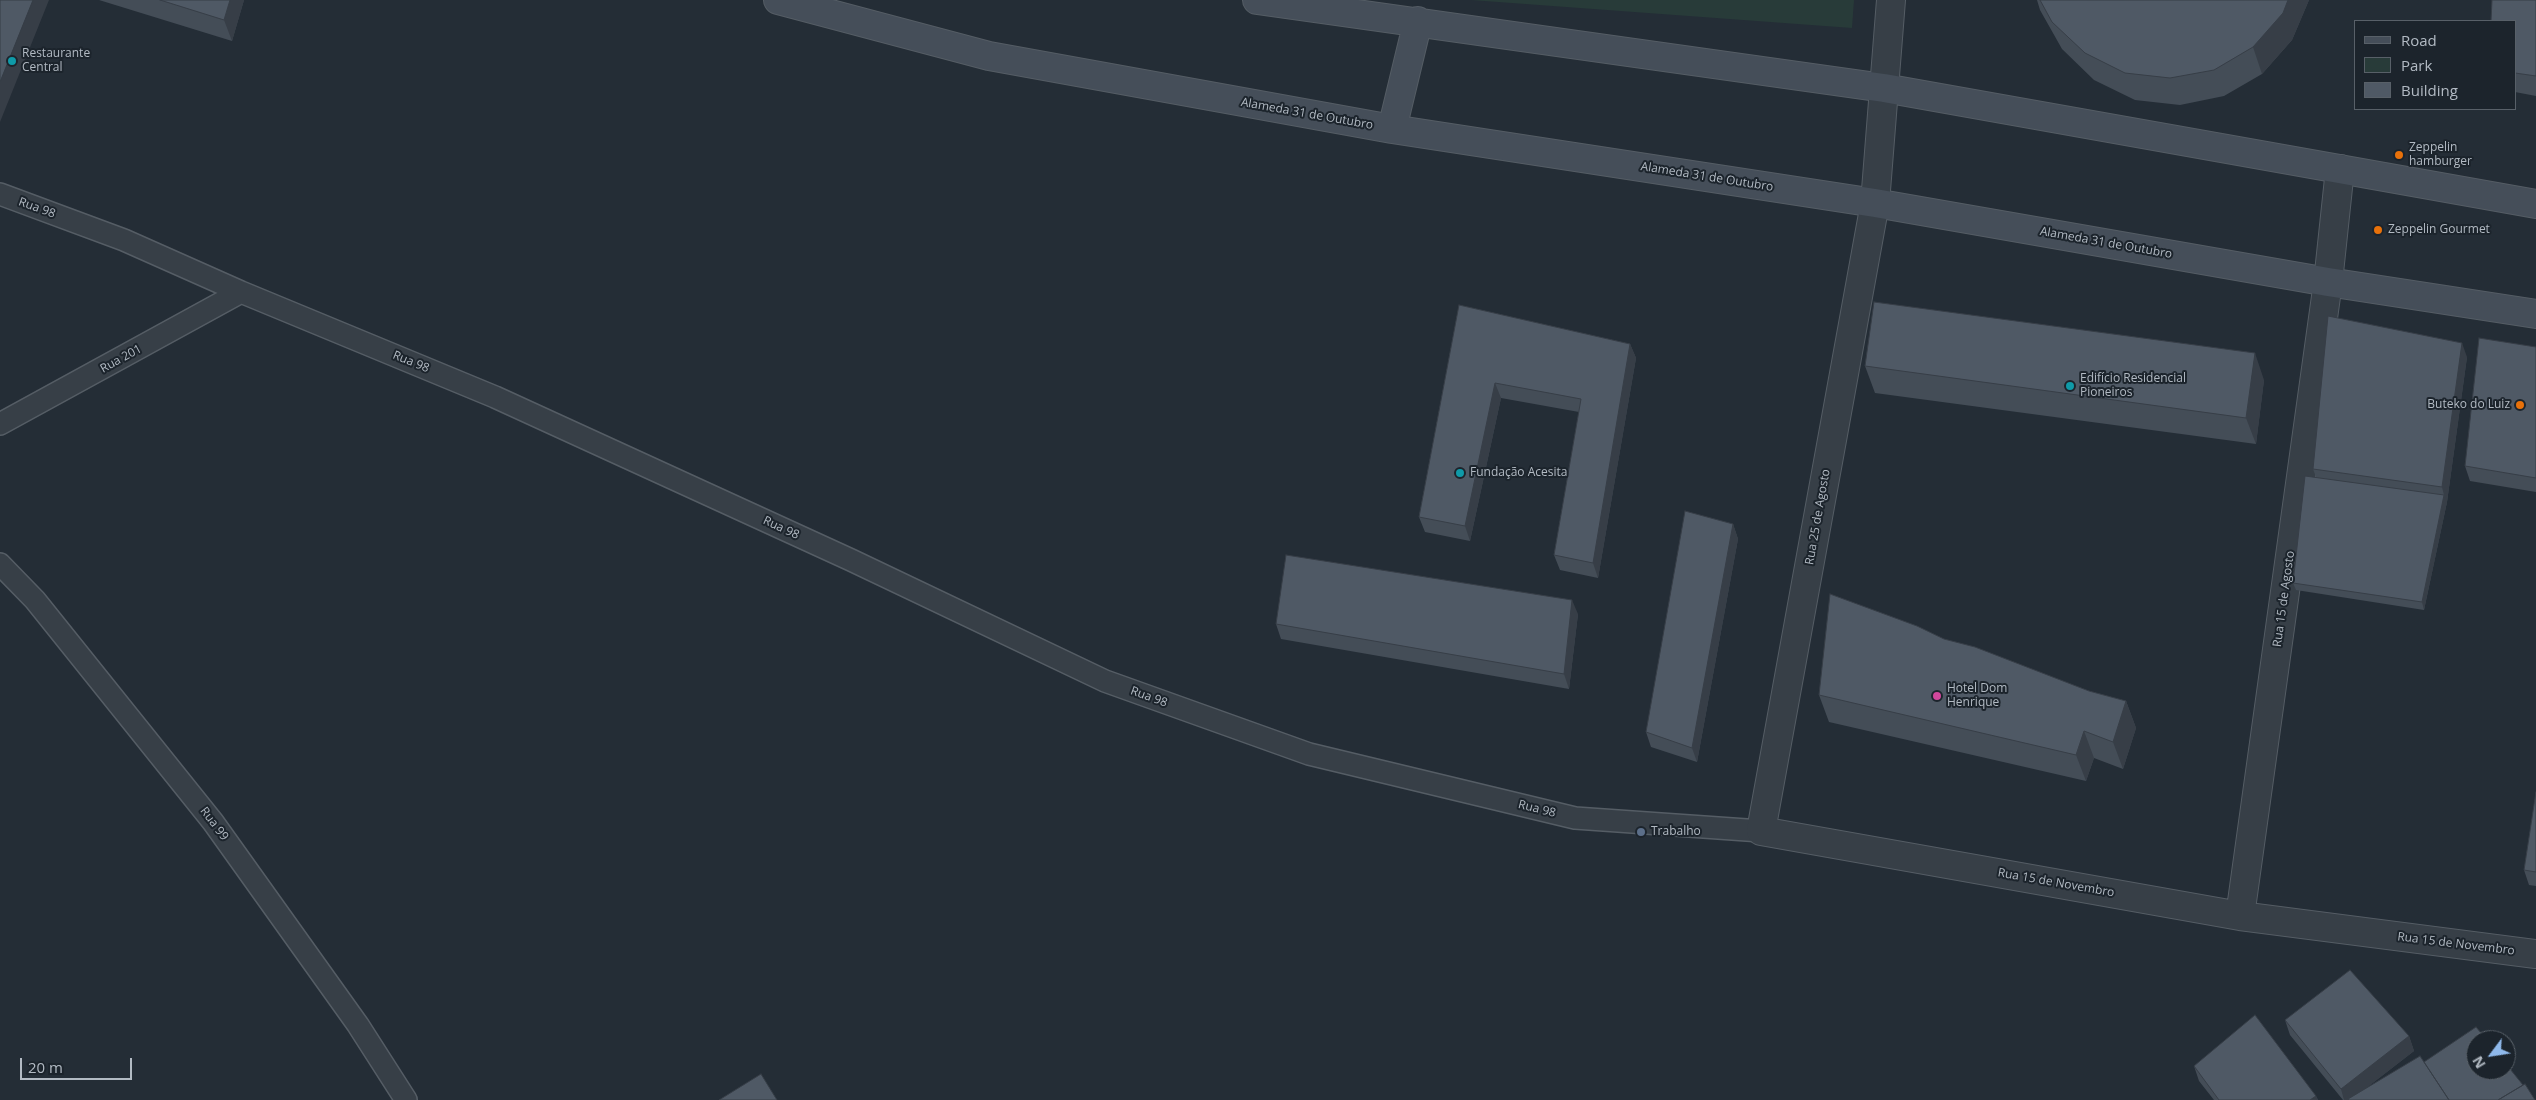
<!DOCTYPE html>
<meta charset="utf-8">
<style>
body{margin:0}
#map{position:relative;width:2536px;height:1100px;overflow:hidden;background:#242d36;font-family:"Open Sans",sans-serif}
canvas{display:block}
.legend{position:absolute;left:2354px;top:20px;width:162px;height:90px;box-sizing:border-box;background:#1c242c;border:1px solid #586068;margin:0;padding:6px 9px;list-style:none;font-size:15px;color:#b2bac3}
.legend li{display:flex;align-items:center;gap:10px;height:25px}
.legend b{width:25px;border:1px solid #586068}
.north{position:absolute;left:2466px;top:1030px;width:50px;height:50px;box-sizing:border-box;background:#1c242c;border:1px solid #586068;border-radius:50%;rotate:239deg;font-size:14px;font-weight:700;line-height:20px;text-align:center;color:#b2bac3}
.north::after{content:'';display:block;margin:auto;width:18px;height:22px;background:#8fb9eb;clip-path:polygon(50% 0,100% 100%,50% 72%,0 100%)}
.scale{position:absolute;left:20px;top:1058px;width:112px;height:22px;box-sizing:border-box;border:2px solid #b2bac3;border-top:0;padding-left:6px;font-size:15px;line-height:18px;white-space:nowrap;color:#b2bac3;-webkit-text-stroke:4px #1c242c;paint-order:stroke}
</style>
<div id="map">
<canvas width="2536" height="1100"></canvas>
<ul class="legend">
<li><b style="height:6px;background:#454e59"></b>Road</li>
<li><b style="height:14px;background:#283b39"></b>Park</li>
<li><b style="height:14px;background:#4f5965"></b>Building</li>
</ul>
<div class="north">N</div>
<div class="scale">20 m</div>
</div>
<script>
const g = document.querySelector('canvas').getContext('2d');
g.lineJoin = 'round';
function fill(path, color) { g.fillStyle = color; g.fill(path, 'evenodd'); }
const toPath = rows => new Path2D(rows.map(r => 'M' + r).join(''));
function strokePath(path, color, width, dash) { g.strokeStyle = color; g.lineWidth = width; g.lineCap = dash ? 'butt' : 'round'; g.setLineDash(dash || []); g.stroke(path); }
function write(font, color, halo, rows, align = 'center') {
  g.font = font + ' "Open Sans",sans-serif'; g.lineWidth = 4; g.setLineDash([]); g.textBaseline = 'middle'; g.strokeStyle = halo; g.fillStyle = color; for (const [text, x, y, turn = 0] of rows) {
    g.save(); g.translate(x, y); g.rotate((+turn || 0) * Math.PI / 180); g.textAlign = isNaN(turn) ? turn : align; if (halo) g.strokeText(text, 0, 0); g.fillText(text, 0, 0); g.restore();
  }
}
const green = toPath([
 [1471,0,1854,0,1852,28]
]);
const service = toPath([
 [0,194,124,240,241,292,495,397,851,560,1105,681,1309,754,1575,818,1761,831],
 [0,424,241,292],
 [0,564,35,600,213,822,358,1025,406,1100]
]);
const minor = toPath([
 [1891,0,1875,203,1761,831,2240,916,2536,954],
 [2240,916,2328,282,2340,169]
]);
const secondary = toPath([
 [778,0,989,56,1392,129,1875,203,2328,282,2536,314],
 [1257,0,1884,88,2536,204],
 [1392,129,1418,21]
]);
const wall = toPath([
 [99,0,244,0,232,41],
 [2037,0,2309,0,2292,40,2262,74,2224,96,2180,105,2135,100,2094,80,2062,49,2040,10],
 [2536,0,2536,96,2515,92,2515,21],
 [1459,305,1630,344,1636,358,1598,578,1560,570,1554,555,1579,412,1501,398,1470,541,1425,532,1419,517],
 [2536,347,2536,492,2470,481,2465,466],
 [2467,357,2447,502,2424,610,2296,590,2293,583,2316,477,2313,469],
 [1865,366,2264,380,2256,444,1875,393],
 [1733,524,1738,539,1697,762,1651,747,1646,732],
 [1578,614,1569,689,1281,639,1276,624],
 [1944,639,2089,691,2126,701,2136,728,2123,769,2094,758,2086,781,1829,722,1819,695],
 [2536,792,2536,886,2529,885,2524,870],
 [2285,1020,2409,1036,2414,1051,2366,1088,2424,1062,2523,1085,2535,1100,2343,1100,2290,1035],
 [2194,1066,2316,1096,2318,1100,2214,1100,2199,1081]
]);
const shadedWall = toPath([
 [33,0,49,0,0,122,0,82],
 [230,0,244,0,232,41,224,20],
 [2288,0,2309,0,2292,40,2262,74,2253,47],
 [2462,343,2467,357,2447,502,2424,610,2422,602,2444,495,2442,487],
 [1630,344,1636,358,1598,578,1593,563],
 [2255,353,2264,380,2256,444,2246,418],
 [1495,383,1501,398,1470,541,1465,526],
 [1733,524,1738,539,1697,762,1692,748],
 [1572,600,1578,614,1569,689,1564,674],
 [2126,701,2136,728,2123,769,2113,742],
 [2084,731,2094,758,2086,781,2076,755],
 [2409,1036,2414,1051,2351,1100,2344,1100,2341,1089],
 [2316,1096,2318,1100,2310,1100]
]);
const building = toPath([
 [0,0,33,0,0,82,0,0],
 [160,0,230,0,224,20,160,0],
 [2040,0,2288,0,2283,13,2253,47,2214,70,2170,78,2125,73,2085,53,2052,22,2040,0],
 [2492,0,2536,0,2536,76,2515,73,2515,21,2491,21,2492,0],
 [1874,302,2255,353,2246,418,1865,366,1874,302],
 [1459,305,1630,344,1593,563,1554,555,1581,399,1495,383,1465,526,1419,517,1459,305],
 [2328,316,2462,343,2442,487,2313,469,2328,316],
 [2479,338,2536,347,2536,478,2465,466,2479,338],
 [2305,476,2444,495,2422,602,2293,583,2305,476],
 [1685,511,1733,524,1692,748,1646,732,1685,511],
 [1286,555,1572,600,1564,674,1276,624,1286,555],
 [1830,594,1917,626,1944,639,1975,647,2089,691,2126,701,2113,742,2084,731,2076,755,1819,695,1830,594],
 [2536,792,2536,872,2524,870,2536,792],
 [2350,970,2409,1036,2341,1089,2285,1020,2350,970],
 [2255,1015,2316,1096,2310,1100,2219,1100,2194,1066,2255,1015],
 [2476,1027,2487,1040,2476,1040,2476,1070,2506,1070,2506,1064,2523,1085,2498,1100,2449,1100,2424,1062,2476,1027],
 [2420,1056,2449,1100,2349,1100,2348,1099,2420,1056],
 [761,1074,777,1100,719,1100,761,1074],
 [2525,1084,2535,1100,2498,1100,2525,1084]
]);
const markers = [
 [12,61,5,"#0f9aa8"],
 [2399,155,5,"#e8710a"],
 [2378,230,5,"#e8710a"],
 [2070,386,5,"#0f9aa8"],
 [2520,405,5,"#e8710a"],
 [1460,473,5,"#0f9aa8"],
 [1937,696,5,"#d1479c"],
 [1641,832,5,"#5c6f8a"]
];
const poiNames = [
 ["Restaurante",22,54],
 ["Central",22,68],
 ["Zeppelin",2409,148],
 ["hamburger",2409,162],
 ["Zeppelin Gourmet",2388,230],
 ["Edifício Residencial",2080,379],
 ["Pioneiros",2080,393],
 ["Buteko do Luiz",2510,405,"right"],
 ["Fundação Acesita",1470,473],
 ["Hotel Dom",1947,689],
 ["Henrique",1947,703],
 ["Trabalho",1651,832]
];
const streetNames = [
 ["Alameda 31 de Outubro",1307,114,10],
 ["Alameda 31 de Outubro",1707,177,9],
 ["Rua 98",37,208,20],
 ["Alameda 31 de Outubro",2106,243,10],
 ["Rua 201",121,359,-29],
 ["Rua 98",411,362,22],
 ["Rua 25 de Agosto",1818,517,-80],
 ["Rua 98",781,528,25],
 ["Rua 15 de Agosto",2284,599,-82],
 ["Rua 98",1149,697,20],
 ["Rua 98",1537,809,14],
 ["Rua 99",214,824,53],
 ["Rua 15 de Novembro",2056,883,10],
 ["Rua 15 de Novembro",2456,944,7]
];
fill(green, '#283b39');
strokePath(service, '#555d65', 24);
strokePath(minor, '#555d65', 30);
strokePath(secondary, '#555d65', 30);
strokePath(service, '#373f47', 21);
strokePath(minor, '#373f47', 28);
strokePath(secondary, '#454e59', 28);
fill(wall, '#444d57');
fill(shadedWall, '#373e47');
fill(building, '#4f5965');
strokePath(building, '#373e47', 1);
for (const [x, y, r, color] of markers) { const dot = new Path2D(); dot.arc(x, y, r, 0, 2 * Math.PI); g.fillStyle = color; g.fill(dot); strokePath(dot, '#1c242c', 2); }
write('12px', '#b2bac3', '#1c242c', poiNames, 'left');
write('12px', '#b2bac3', '#1c242c', streetNames);
</script>
